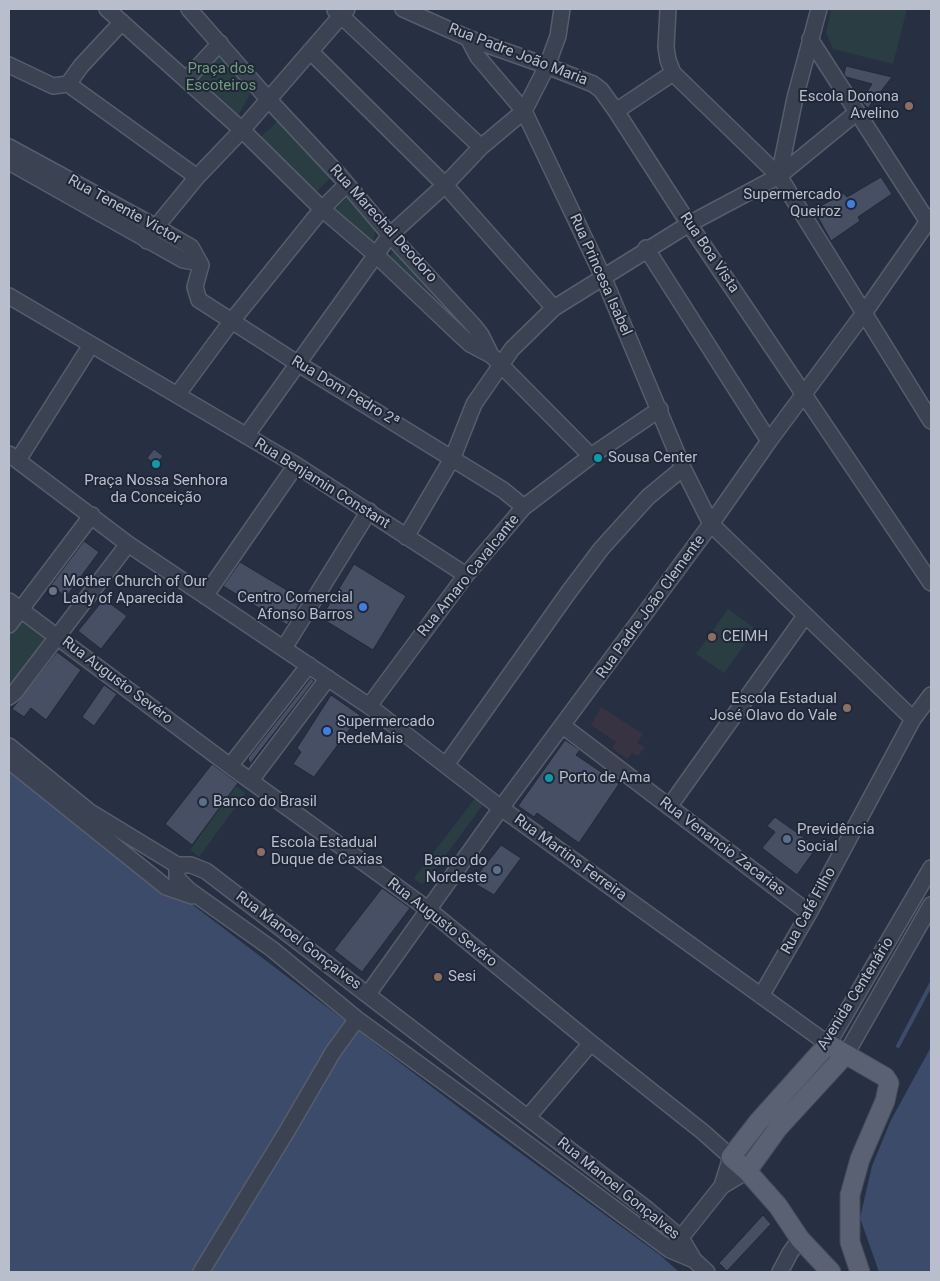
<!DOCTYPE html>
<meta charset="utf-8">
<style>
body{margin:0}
#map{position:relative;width:940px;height:1281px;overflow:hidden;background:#272f42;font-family:Roboto,sans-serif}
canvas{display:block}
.frame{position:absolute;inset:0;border:10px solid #b8becc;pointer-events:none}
</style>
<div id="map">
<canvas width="940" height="1281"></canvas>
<div class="frame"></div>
</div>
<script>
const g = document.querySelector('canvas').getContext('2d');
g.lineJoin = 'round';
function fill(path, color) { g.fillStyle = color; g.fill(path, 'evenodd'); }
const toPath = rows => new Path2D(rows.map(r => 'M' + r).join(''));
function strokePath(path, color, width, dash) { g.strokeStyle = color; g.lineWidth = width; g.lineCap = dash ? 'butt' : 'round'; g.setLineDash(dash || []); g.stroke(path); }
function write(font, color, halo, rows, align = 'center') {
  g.font = font + ' Roboto,sans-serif'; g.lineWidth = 4; g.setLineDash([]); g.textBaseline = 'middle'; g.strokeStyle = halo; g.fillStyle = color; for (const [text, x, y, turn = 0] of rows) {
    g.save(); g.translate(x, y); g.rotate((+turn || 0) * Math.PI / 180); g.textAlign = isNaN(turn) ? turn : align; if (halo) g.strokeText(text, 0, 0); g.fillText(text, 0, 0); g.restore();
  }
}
const medical = toPath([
 [601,707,643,734,637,743,645,747,638,756,632,753,627,759,612,748,616,742,591,725]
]);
const green = toPath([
 [831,9,907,9,893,64,833,49,826,33],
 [224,53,252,90,237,118,195,76],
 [280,119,333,176,315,193,257,140],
 [348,196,376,227,373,244,334,211],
 [395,248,484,349,387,262],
 [728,609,756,629,724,673,696,654],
 [22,617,48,638,9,690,9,630],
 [236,786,246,793,199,857,190,850],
 [476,797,484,803,427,881,421,884,417,881,414,878]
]);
const water = toPath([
 [9,765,478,1122,660,1255,679,1272,9,1272],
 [931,1047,931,1272,879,1272,860,1218,872,1166,891,1120]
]);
const stream = toPath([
 [898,1046,931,984]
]);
const building = toPath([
 [846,66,892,77,868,108,861,101,872,84,846,77,844,74,846,66],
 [881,177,892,194,858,217,860,221,831,241,814,210,843,193,847,197,881,177],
 [154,449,163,456,156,465,147,458,154,449],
 [84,541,99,552,66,597,51,585,84,541],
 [240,562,302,599,287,625,223,586,240,562],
 [354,564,406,596,373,650,321,618,354,564],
 [104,599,127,616,101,649,78,631,104,599],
 [57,652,81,670,46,720,31,708,24,717,12,709,57,652],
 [311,678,314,681,250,764,248,758,311,678],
 [104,685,117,694,94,726,82,717,104,685],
 [331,695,360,715,314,777,293,764,301,752,297,748,331,695],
 [565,740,580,750,576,755,619,784,579,843,537,813,534,817,518,806,565,740],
 [212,764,238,783,192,845,165,824,212,764],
 [775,817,817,847,797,875,762,848,775,832,767,826,775,817],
 [501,845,521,858,494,895,472,882,501,845],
 [382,888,410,908,362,972,334,950,382,888],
 [763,1215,771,1224,727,1271,719,1263,763,1215]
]);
const minor = toPath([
 [107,9,242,130,322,209,376,255,457,332,470,344,491,355],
 [189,9,268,99,340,176,390,235,474,326,481,335,491,355,591,456],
 [403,9,468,38,547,66,593,84,601,90,616,111,673,73],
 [668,9,666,47,668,60,673,73,779,176,931,421],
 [335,10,481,147],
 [122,22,81,66,68,84,197,177],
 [468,38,478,57,524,111,604,279,683,468,711,524,913,719],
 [810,39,928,222],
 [310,51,445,185,554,308],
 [9,65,53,86,68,84],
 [186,80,220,43],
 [616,111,689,224,931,583],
 [9,147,156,227,191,247,201,265,195,287,199,300,297,363,503,490,524,507],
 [9,162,183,260,200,263],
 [779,176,795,98,819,9],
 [147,241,156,227,197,177,242,130,347,9],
 [646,248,769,441],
 [9,296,296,465,466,575],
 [177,395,231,322,322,209,347,184],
 [246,436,390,235,445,185,481,147,524,111,547,66,558,36,562,9],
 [9,454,128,544,369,706,501,808,828,1044,931,868],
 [18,460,91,345],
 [406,537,453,457,474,404,512,349,554,308,689,224,779,176,856,113],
 [205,596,296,465],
 [9,601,230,766,429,910,591,1043,703,1132,731,1157,722,1186],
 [9,625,92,515],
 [284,648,369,511],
 [9,697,15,692,128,544],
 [369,706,466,575,524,507,591,456,660,409],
 [563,726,809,913],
 [9,746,90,812,177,865,191,865,206,871,648,1210,681,1238,694,1260,707,1272],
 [9,761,166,887,192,896],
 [446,765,568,593,601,549,648,497,683,468],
 [230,766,309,665],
 [251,780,328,678],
 [669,807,805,616],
 [177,865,177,878,189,890,272,949,357,1019,482,1110,670,1250,694,1260],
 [368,994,501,808,711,524,769,441,864,313,931,217],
 [761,996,809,913,913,719,931,695],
 [846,1054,931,905],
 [528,1117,591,1043],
 [675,1245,722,1186,747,1171],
 [201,1272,287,1131,333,1052,357,1019],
 [780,1272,790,1253,800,1239]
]);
const major = toPath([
 [747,1171,778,1128,846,1054],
 [831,1272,800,1239,778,1206,747,1171,731,1157,759,1121,828,1044,885,1077,889,1083,885,1101,860,1159,850,1195,850,1242,860,1272]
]);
const markers = [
 [909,106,5,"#8d6e63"],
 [851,204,5,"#3f7fe0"],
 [598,458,5,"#0f9aa8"],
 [156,464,5,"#0f9aa8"],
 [53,591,5,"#6b7280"],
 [363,607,5,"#3f7fe0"],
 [712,637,5,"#8d6e63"],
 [847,708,5,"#8d6e63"],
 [327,731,5,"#3f7fe0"],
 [549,778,5,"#0f9aa8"],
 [203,802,5,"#5c6f8a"],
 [787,839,5,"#5c6f8a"],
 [261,852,5,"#8d6e63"],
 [497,870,5,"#5c6f8a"],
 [438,977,5,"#8d6e63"]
];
const streetNames = [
 ["Rua Padre João Maria",518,55,21],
 ["Rua Tenente Victor",124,210,29],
 ["Rua Marechal Deodoro",383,224,48],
 ["Rua Boa Vista",709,253,56],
 ["Rua Princesa Isabel",600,275,66],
 ["Rua Dom Pedro 2ª",345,392,31],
 ["Rua Benjamin Constant",322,484,32],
 ["Rua Amaro Cavalcante",469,576,-51],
 ["Rua Padre João Clemente",651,607,-54],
 ["Rua Augusto Sevéro",117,681,37],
 ["Rua Venancio Zacarias",722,847,37],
 ["Rua Martins Ferreira",570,858,36],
 ["Rua Café Filho",809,911,-61],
 ["Rua Augusto Sevéro",442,923,38],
 ["Rua Manoel Gonçalves",298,941,37],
 ["Avenida Centenário",856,994,-58],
 ["Rua Manoel Gonçalves",618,1189,39]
];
const parkNames = [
 ["Praça dos",221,69],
 ["Escoteiros",221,86]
];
const poiNames = [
 ["Escola Donona",899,97,"right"],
 ["Avelino",899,114,"right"],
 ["Supermercado",841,195,"right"],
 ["Queiroz",841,212,"right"],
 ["Sousa Center",608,458],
 ["Praça Nossa Senhora",156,481,"center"],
 ["da Conceição",156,498,"center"],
 ["Mother Church of Our",63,582],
 ["Lady of Aparecida",63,599],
 ["Centro Comercial",353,598,"right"],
 ["Afonso Barros",353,615,"right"],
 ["CEIMH",722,637],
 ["Escola Estadual",837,699,"right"],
 ["José Olavo do Vale",837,716,"right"],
 ["Supermercado",337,722],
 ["RedeMais",337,739],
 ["Porto de Ama",559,778],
 ["Banco do Brasil",213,802],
 ["Previdência",797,830],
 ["Social",797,847],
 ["Escola Estadual",271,843],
 ["Duque de Caxias",271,860],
 ["Banco do",487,861,"right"],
 ["Nordeste",487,878,"right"],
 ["Sesi",448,977]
];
fill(medical, '#373343');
fill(green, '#293d43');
fill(water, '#3d4b6b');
strokePath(stream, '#3d4b6b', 4);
fill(building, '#464f64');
strokePath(building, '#222939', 1);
strokePath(minor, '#565d6c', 18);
strokePath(major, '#454b5b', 21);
strokePath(minor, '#3b4252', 15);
strokePath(major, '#596172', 19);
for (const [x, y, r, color] of markers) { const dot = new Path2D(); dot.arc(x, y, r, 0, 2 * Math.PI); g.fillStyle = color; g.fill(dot); strokePath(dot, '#202737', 2); }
write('15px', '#b8becc', '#202737', streetNames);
write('15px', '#709c7f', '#202737', parkNames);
write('15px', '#b8becc', '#202737', poiNames, 'left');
</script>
